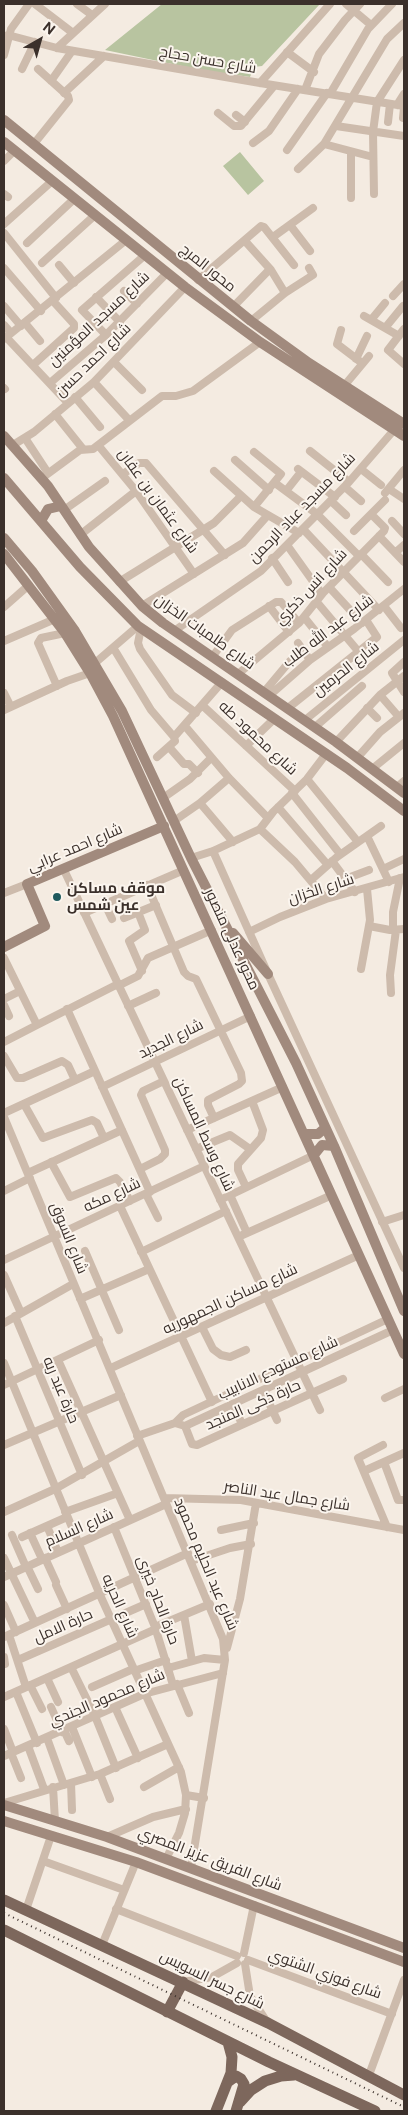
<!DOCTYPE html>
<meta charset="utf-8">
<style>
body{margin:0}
#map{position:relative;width:408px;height:2115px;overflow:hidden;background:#f4ebe1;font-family:"Public Sans",sans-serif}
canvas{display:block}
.frame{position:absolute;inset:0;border:5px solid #3b302b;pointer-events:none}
.north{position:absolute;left:15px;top:15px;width:50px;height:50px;-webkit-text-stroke:4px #fbf5ee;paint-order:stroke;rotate:38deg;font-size:14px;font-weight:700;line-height:20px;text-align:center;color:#3b302b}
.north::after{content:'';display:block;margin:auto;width:18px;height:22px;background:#3b302b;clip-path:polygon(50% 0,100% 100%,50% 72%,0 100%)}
</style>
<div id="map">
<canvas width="408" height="2115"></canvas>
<div class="frame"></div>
<div class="north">N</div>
</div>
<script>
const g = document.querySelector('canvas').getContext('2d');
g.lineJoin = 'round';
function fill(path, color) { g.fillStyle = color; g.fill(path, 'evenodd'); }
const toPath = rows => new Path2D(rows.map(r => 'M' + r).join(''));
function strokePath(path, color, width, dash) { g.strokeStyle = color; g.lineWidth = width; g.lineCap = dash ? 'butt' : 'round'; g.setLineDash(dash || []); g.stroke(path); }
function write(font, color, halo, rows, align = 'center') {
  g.font = font + ' "Public Sans",Cairo,sans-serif'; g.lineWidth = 4; g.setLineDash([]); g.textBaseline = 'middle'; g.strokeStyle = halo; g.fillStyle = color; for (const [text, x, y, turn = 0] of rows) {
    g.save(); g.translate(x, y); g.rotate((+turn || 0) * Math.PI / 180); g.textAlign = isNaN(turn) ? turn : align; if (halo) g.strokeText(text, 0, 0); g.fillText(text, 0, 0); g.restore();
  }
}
const green = toPath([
 [162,4,320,4,262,66,254,67,250,77,201,70,105,50],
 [240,152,264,181,248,195,223,166]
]);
const street = toPath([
 [35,4,73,33],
 [77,4,92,15],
 [346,4,371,25],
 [8,35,57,48,260,83,404,106],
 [57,48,105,4],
 [287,52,314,72],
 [4,55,11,29,29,4],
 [22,69,35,42],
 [51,81,72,51],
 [260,83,330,4],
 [305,90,319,54,345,20,360,4],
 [64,93,104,56],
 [330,94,368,29,392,4],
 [397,105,404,94],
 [218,113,234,126,241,126,274,86],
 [236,115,245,122],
 [403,118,404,108],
 [388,122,390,104],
 [336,126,404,136],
 [253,143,269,131,298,89],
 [324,144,373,157],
 [33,145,69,100,68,96,38,69],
 [287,150,327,93],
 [351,152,351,198],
 [4,161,14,151],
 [298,169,324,144,387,39,404,23],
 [4,194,8,197],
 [374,194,373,132,377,102,404,60],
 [4,224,51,182],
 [290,225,310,251],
 [4,233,56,298],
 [273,237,313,208],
 [245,241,271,270,285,293],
 [27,243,73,200],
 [42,263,94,216],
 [59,265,74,283],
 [4,268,41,311],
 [198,280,261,226,264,227,294,265],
 [124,291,137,304],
 [393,296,404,284],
 [96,297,120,322],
 [4,306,21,326],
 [233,307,270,269],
 [364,316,399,336],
 [371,320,385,303],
 [251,321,285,293,313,275,309,268],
 [25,323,40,341],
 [4,325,11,333],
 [385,328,403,306],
 [404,329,388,350,404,364],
 [341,330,337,344,362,363],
 [106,335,82,310,144,256],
 [6,337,68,403],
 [4,339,125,241],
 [76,340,94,324],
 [356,359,367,336],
 [114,362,142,390],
 [33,365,74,328,74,324,53,301],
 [94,382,129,420],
 [50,383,106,335,167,273],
 [344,386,369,356],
 [4,388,5,389],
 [75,397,100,427],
 [55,414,83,449],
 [25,438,48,473],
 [13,445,34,432,94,382,185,287],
 [98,445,136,491,194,574],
 [310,451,349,482],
 [235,460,269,490],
 [298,469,335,497],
 [361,469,381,485],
 [214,471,254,507,299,533],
 [123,474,139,463,146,463,225,555],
 [42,478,80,450,93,449,162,396,176,396,193,391,260,342],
 [275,483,317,514,359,556],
 [345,487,361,501],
 [389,489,404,499],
 [286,491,301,472],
 [385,493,404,470],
 [331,501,346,515],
 [254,507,281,474,254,452],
 [64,510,105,481],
 [392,521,404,534],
 [303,529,379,610],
 [354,531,385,500],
 [80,535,136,491],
 [379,536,404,562],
 [287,545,322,594],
 [396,552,404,545],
 [361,554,388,582],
 [272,558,288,582],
 [119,582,214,523,240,497],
 [329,587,362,623],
 [316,601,358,651],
 [142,606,243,543,267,516],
 [269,606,289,632],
 [384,606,401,628],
 [4,607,29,585],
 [304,617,328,647],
 [141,628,138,643,140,649,172,695,196,713],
 [174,631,261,571,349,482,394,430],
 [4,641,55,619],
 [298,643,310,660],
 [114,649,151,710,174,737],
 [213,656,232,630,276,602,281,602,299,623],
 [404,662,392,673,404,692],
 [95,663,138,626],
 [238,674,299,623,323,593,384,531,385,528,372,515],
 [57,686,38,643,41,638,65,633],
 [264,692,290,661],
 [4,693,11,707],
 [270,695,310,660,354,629,404,589],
 [380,695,399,717],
 [202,705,295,791],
 [288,708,377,637,366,620],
 [367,708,377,718],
 [4,710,67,681,90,673],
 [305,720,404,640],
 [185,726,229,778,268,818],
 [315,727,362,686],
 [336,742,380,695,404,676],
 [246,746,274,719],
 [169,747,184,764,189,764,198,773],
 [157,757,175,741,174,737,222,682],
 [357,758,380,732,404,713],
 [372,769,404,743],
 [307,779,358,842],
 [397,787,404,781],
 [292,793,340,854],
 [163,798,190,779,211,758],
 [200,803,233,842],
 [278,807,327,864],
 [174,821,200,803,229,778],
 [260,829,295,862,326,899],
 [367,836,389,882],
 [213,851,268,974,404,1268],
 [191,858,213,851,260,829,273,812,307,779,326,754],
 [332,861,355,892],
 [383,869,404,859],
 [64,870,320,1410],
 [345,879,369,870],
 [311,880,337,857,381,826],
 [147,885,184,972,188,976,196,979,241,1073,242,1081,239,1084,208,1100,208,1105,214,1118],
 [4,893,27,884],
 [105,904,112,919],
 [138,912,145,930,129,941,142,971],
 [84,913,184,870],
 [124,918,156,905],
 [369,926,390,930,404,929],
 [393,930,393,912,400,878],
 [249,932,280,917,326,899,404,877],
 [4,958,37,1025,118,984],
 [361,969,370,920,367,889],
 [118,986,138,976,148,958,212,930],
 [391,993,390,975,396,930],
 [4,999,20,991],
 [4,1005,9,1016],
 [128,1006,156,993],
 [67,1009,150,1192],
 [4,1042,37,1025],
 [4,1056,17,1078,23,1078,62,1061,68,1065,75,1080],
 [102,1087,251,1016],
 [24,1104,43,1138,92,1120,97,1123,104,1138],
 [4,1113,95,1071],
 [4,1117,223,1639,225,1660,191,1868],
 [187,1130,283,1087],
 [196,1149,230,1135,250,1149],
 [51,1162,70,1197,116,1178,120,1182,130,1201],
 [140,1169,160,1159,165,1154,165,1150,141,1095,143,1091,164,1081],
 [28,1173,122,1130],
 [246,1187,238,1170,238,1164,261,1138,263,1130,252,1101],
 [4,1191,30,1178],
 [146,1194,158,1218],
 [230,1195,247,1233],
 [220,1200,314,1155],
 [120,1206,212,1402],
 [382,1222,404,1215],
 [238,1237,332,1195],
 [85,1251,119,1330],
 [141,1252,226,1211],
 [4,1260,204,1166],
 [4,1275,21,1313],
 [80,1299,149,1269],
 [15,1316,82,1475],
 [4,1323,73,1284],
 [202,1327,213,1349,221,1355,230,1357,246,1350],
 [58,1360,130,1520],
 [4,1363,100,1595,181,1772,186,1795,185,1813,179,1833,166,1859],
 [111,1368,359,1255],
 [4,1385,99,1340],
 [263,1390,277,1420],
 [385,1398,404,1389],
 [233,1404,242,1424],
 [175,1423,185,1426,393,1330],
 [185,1426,192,1444,197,1445,343,1379],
 [137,1436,175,1423,183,1415,388,1319],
 [4,1445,121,1395],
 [383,1445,358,1458,387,1527],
 [384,1462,398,1500,404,1500],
 [364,1471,404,1453],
 [164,1498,241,1500,404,1530],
 [4,1512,55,1489,139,1441],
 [65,1512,118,1493],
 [47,1526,58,1552],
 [114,1527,155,1627,173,1685],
 [221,1530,254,1523],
 [30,1533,42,1559],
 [12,1535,26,1567],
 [22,1537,67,1517],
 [4,1558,35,1623],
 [45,1558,56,1582],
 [191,1561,230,1548,251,1544],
 [27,1566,38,1589],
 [4,1577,166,1504],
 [56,1585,67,1609],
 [4,1605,16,1632],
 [184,1615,192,1661],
 [155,1627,210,1604],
 [9,1635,26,1687],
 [4,1637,188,1553],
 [227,1648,240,1599,256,1503],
 [4,1657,5,1664],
 [18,1660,146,1604],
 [71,1667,95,1716,116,1768],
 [168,1668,204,1658,225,1660],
 [134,1671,166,1660],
 [47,1678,58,1702],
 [177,1684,189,1713],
 [30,1685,42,1709],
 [92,1687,133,1669],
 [16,1692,37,1743],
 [4,1697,156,1629],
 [51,1707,62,1732],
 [115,1707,138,1758],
 [72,1727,92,1777],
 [4,1729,13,1752],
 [64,1730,69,1741],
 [47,1738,64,1785],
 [28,1746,44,1789],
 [11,1753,21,1778],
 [4,1756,144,1694,223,1673],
 [100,1774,110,1799],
 [71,1783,72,1810],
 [53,1787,55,1821],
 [144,1787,179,1767],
 [186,1795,204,1798],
 [4,1803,100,1774,168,1744],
 [107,1837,153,1817,186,1809],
 [43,1861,124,1890],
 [116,1909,237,1956],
 [26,1910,51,1836],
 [102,1945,136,1862],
 [244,1953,254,1905],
 [248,1960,392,2014],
 [245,1964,250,1996,265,2019],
 [183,1982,212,1977,237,1963],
 [369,2075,404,1980]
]);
const secondary = toPath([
 [4,120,251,321,309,363,404,424],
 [4,142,185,287,260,342,404,436],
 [4,436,48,486,89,547,142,606,163,623,336,742,404,793],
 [4,478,80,567,138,626,347,768,404,811],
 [41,521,48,509,61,506],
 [4,538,32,571,75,631,122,711,191,858,296,1063,334,1146,404,1311],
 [4,554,65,633,90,673,113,716,404,1354],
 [233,933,268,974],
 [4,947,45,926,27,884,164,826],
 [304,1134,318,1134,325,1128],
 [314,1155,322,1145,334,1146],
 [4,1805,107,1837,404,1948],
 [4,1821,136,1862,404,1962]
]);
const primary = toPath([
 [4,1900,268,2023,404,2095],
 [4,1930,269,2062,375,2111],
 [167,2012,183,1982],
 [229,2081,236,2076,241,2079,244,2084,236,2111],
 [240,2102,251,2090,265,2081,281,2076,294,2075],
 [216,2111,231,2073,232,2057,228,2042]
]);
const rail = toPath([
 [4,1913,404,2107]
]);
const markers = [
 [57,897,5,"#1f5a5e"]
];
const streetNames = [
 ["شارع حسن حجاج",208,60,10],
 ["محور المرج",208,268,39],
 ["شارع مسجد المؤمنين",99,319,-43],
 ["شارع احمد حسن",93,360,-44],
 ["شارع عثمان بن عفان",158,501,54],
 ["شارع مسجد عباد الرحمن",302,508,-46],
 ["شارع انس ذكري",311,587,-47],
 ["شارع عبد الله طلب",328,631,-37],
 ["شارع طلمبات الخزان",205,632,35],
 ["شارع الحرمين",346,669,-38],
 ["شارع محمود طه",258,738,43],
 ["شارع احمد عرابي",75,848,-23],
 ["شارع الخزان",321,889,-18],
 ["محور عدلى منصور",232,939,65],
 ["شارع الجديد",171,1039,-26],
 ["شارع وسط المساكن",204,1134,65],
 ["شارع مكه",112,1195,-25],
 ["شارع السوق",69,1238,68],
 ["شارع مساكن الجمهوريه",230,1299,-25],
 ["شارع مستودع الانابيب",278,1368,-25],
 ["حارة عبد ربه",61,1390,67],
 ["حارة ذكى المنجد",253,1405,-24],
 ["شارع جمال عبد الناصر",287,1496,9],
 ["شارع السلام",79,1528,-24],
 ["شارع عبد الحليم محمود",206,1564,67],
 ["حارة الحاج خيرى",158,1600,69],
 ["شارع الحريه",120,1606,66],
 ["حارة الامل",63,1626,-24],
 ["شارع محمود الجندي",107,1698,-23],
 ["شارع الفريق عزيز المصري",210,1859,21],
 ["شارع فوزي الشتوي",325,1974,20],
 ["شارع جسر السويس",212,1980,26]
];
const poiNames = [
 ["موقف مساكن",67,888],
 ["عين شمس",67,905]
];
fill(green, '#b8c4a0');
strokePath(street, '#cdbbac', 8);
strokePath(secondary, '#a18a7d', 10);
strokePath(primary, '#7d675c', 11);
strokePath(rail, '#3b302b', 2, [1, 4]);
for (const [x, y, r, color] of markers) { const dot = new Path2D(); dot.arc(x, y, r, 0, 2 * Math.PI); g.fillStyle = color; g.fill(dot); strokePath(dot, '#fbf5ee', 2); }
write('15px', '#3b302b', '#fbf5ee', streetNames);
write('bold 15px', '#3b302b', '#fbf5ee', poiNames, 'left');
</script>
